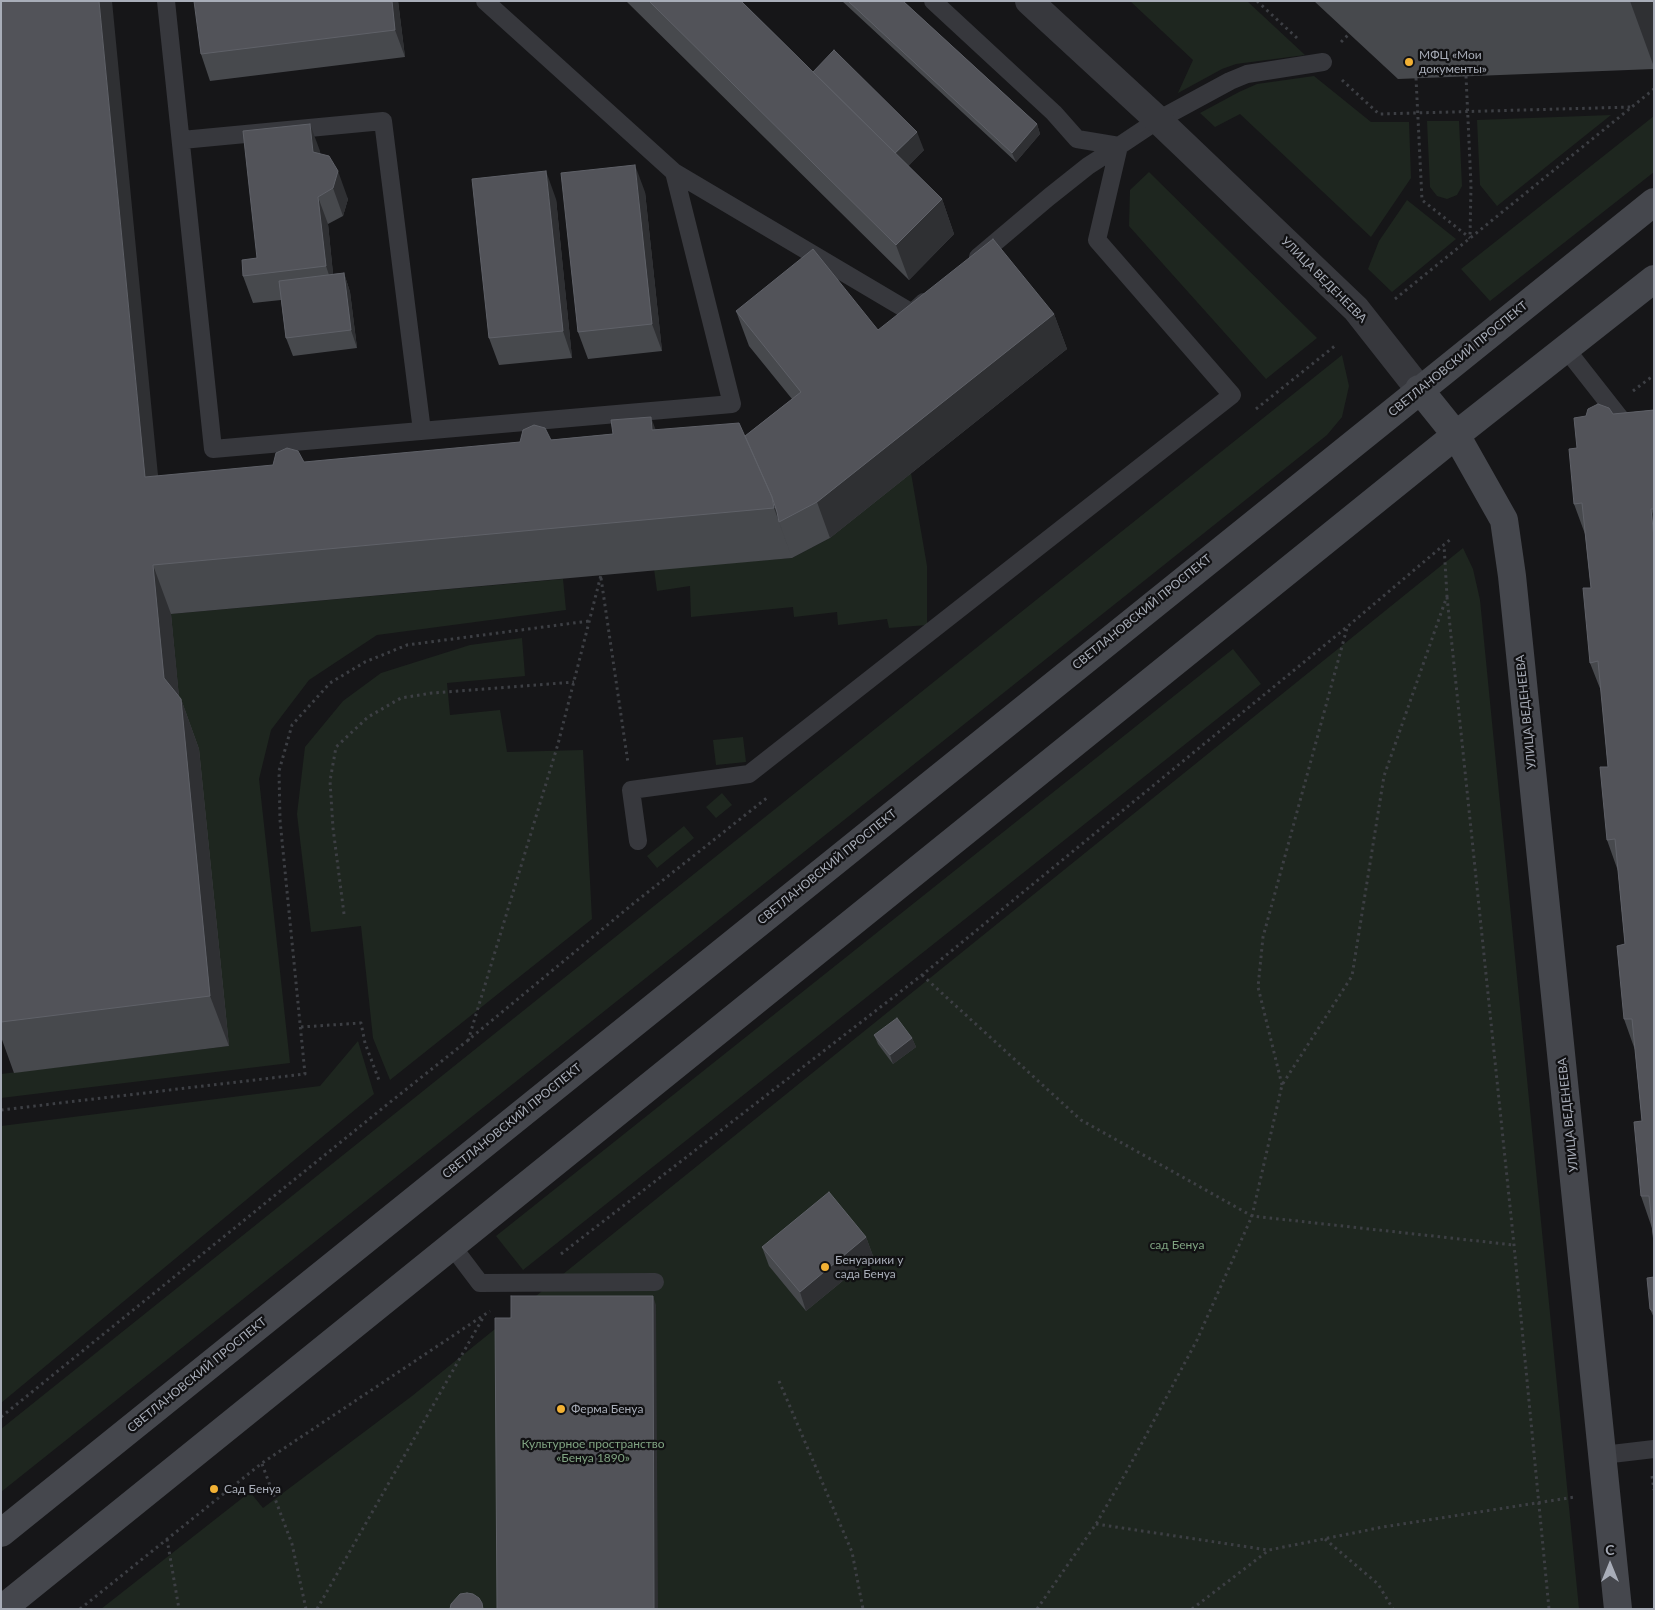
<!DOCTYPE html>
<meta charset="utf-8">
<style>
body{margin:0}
#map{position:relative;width:1655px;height:1610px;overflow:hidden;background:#161618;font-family:Lato,sans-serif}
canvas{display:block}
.frame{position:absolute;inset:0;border:2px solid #a8adb8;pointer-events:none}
.north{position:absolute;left:1585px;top:1540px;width:50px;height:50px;-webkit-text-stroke:4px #111113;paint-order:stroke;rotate:0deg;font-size:14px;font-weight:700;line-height:20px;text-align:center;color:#a8adb8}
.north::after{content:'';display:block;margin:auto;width:18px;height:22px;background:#a8adb8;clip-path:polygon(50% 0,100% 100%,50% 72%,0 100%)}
</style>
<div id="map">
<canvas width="1655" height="1610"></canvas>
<div class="frame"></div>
<div class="north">С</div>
</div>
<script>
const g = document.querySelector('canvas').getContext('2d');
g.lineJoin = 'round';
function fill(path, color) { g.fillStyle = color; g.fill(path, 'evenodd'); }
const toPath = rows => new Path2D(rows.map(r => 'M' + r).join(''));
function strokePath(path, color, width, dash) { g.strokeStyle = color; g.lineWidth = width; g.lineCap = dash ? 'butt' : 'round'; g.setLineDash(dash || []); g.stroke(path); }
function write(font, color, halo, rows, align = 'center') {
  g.font = font + ' Lato,sans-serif'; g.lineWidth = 4.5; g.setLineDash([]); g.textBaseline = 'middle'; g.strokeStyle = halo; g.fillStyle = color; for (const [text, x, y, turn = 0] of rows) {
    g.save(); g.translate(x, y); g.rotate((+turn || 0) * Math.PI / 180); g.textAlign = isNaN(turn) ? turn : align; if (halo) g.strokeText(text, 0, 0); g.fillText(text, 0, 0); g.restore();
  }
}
const green = toPath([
 [1130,1,1247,1,1305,55,1236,64,1222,69,1178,93,1193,60],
 [1314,76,1371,122,1409,122,1411,178,1371,237,1240,114,1215,127,1200,113,1239,92,1257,84],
 [1611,115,1497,206,1480,185,1477,120],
 [1654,116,1654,172,1490,301,1461,269],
 [1427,121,1459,121,1462,186,1457,195,1447,199,1437,196,1430,187],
 [1149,172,1317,338,1266,379,1129,226,1130,190],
 [1407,200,1456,239,1392,292,1368,269,1379,241],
 [1342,355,1349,386,1342,417,1327,435,1,1492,1,1429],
 [911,473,927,566,927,625,889,628,887,619,838,625,837,612,794,617,793,607,691,617,690,586,657,591,654,569,792,558,830,538],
 [1463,548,1473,569,1480,600,1579,1609,101,1609,250,1492,263,1508,412,1396],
 [563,579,566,610,377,635,309,680,271,730,259,779,290,1063,1,1098,1,1074,229,1046,182,728,171,614],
 [522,638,525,676,447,683,450,715,500,710,507,752,583,750,592,919,390,1080,373,1038,361,926,311,932,297,814,305,747,343,701,381,673,470,645],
 [1233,649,1261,684,523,1270,496,1236],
 [743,737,746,762,716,765,713,740],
 [722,793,732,805,716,818,706,807],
 [684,826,694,838,657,868,647,856],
 [358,1041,374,1094,1,1403,1,1126,320,1086]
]);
const path = toPath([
 [1257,1,1297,38],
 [1341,42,1349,34],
 [1466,76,1471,185,1470,237],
 [1416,78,1422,200,1470,238],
 [1342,80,1379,114,1632,107],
 [1395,299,1654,89],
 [1633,391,1654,375],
 [1256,409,1336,345],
 [601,578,628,763],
 [1447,597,1514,1245,1549,1609],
 [344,914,333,828,330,781,336,747,368,717,401,698,432,693,574,682],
 [922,975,1081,1120,1252,1216,1514,1245],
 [301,1027,361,1023,365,1043,380,1083],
 [468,1041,558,744,601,575],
 [1282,1085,1258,987,1263,937,1347,628],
 [1,1110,305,1074,280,820,279,771,292,725,330,683,365,662,407,645,589,621],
 [561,1254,922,975,1348,626,1452,538],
 [779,1381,852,1552,863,1609],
 [1,1417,389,1103,467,1041,634,903,768,797],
 [262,1464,292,1544,306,1609],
 [1652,1476,1654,1490],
 [1096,1524,1268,1550],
 [167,1539,179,1609],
 [1325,1539,1378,1584,1393,1609],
 [80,1609,262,1463,490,1311],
 [317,1609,484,1316],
 [1037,1609,1096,1524,1128,1469,1197,1340,1252,1216,1282,1085,1352,976,1384,776,1447,596,1444,545],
 [1192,1609,1269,1550,1383,1527,1575,1497]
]);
const lane = toPath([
 [166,1,213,449,732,404,674,172],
 [485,1,674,172,912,313,924,302],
 [933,1,1054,113,1077,139,1119,146,1088,166,1049,197,978,257],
 [182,140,383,121,422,431],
 [1566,349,1639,442,1654,446],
 [638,841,631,790,749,774,1232,395,1097,240,1119,146,1158,120,1230,81,1247,74,1323,62],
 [452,1246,480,1283,655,1282],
 [1603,1455,1654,1449]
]);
const street = toPath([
 [1029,1,1158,120,1356,309,1419,389]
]);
const secondary = toPath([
 [1419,389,1456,435,1504,520,1512,576,1618,1609],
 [1,1533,1654,202],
 [2,1609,1456,435,1654,279]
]);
const wall = toPath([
 [1,1,158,476,656,430,745,436,792,399,749,346,736,311,878,330,1054,314,1067,349,830,538,792,558,171,614,179,697,181,699,199,749,229,1046,14,1073,1,1037],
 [398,1,405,57,210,81,201,54],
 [626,1,741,1,813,72,924,150,908,166,942,199,954,234,909,280],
 [842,1,903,1,1037,124,1040,134,1016,162],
 [1314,1,1654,1,1654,69,1398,79],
 [320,151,320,154,348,199,343,216,328,224,333,274,344,273,350,292,357,348,293,356,286,338,281,300,253,303,243,276,257,258],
 [645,192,662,351,588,359,578,332],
 [556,199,572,358,499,365,489,338],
 [1654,410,1654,1243,1652,1228,1641,1196,1642,1121,1635,1050,1624,1019,1625,944,1618,871,1607,840,1608,767,1601,691,1590,663,1591,588,1585,534,1574,504,1577,448,1613,414],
 [874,1035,912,1038,916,1047,893,1064,878,1044],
 [866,1237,873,1256,806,1311,769,1266,762,1247],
 [1654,1277,1654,1318,1650,1309]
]);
const shadedWall = toPath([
 [99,1,112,1,163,527,145,477],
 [392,1,398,1,405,57,395,30],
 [1630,1,1654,1,1654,67],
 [310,124,320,151,323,179,313,152],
 [1037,124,1040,134,1016,162,1012,153],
 [917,132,924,150,897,178,890,159],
 [635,165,645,192,662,351,652,324],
 [338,171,348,199,343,216,333,188],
 [546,171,556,199,572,358,563,331],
 [318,197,328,224,335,293,326,266],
 [942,199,954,234,909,280,896,245],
 [344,273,350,292,357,348,351,330],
 [1054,314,1067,349,830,538,817,502],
 [651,417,669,466,652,430],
 [772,497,780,522,779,522,792,558,774,508],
 [1651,509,1654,517,1654,538],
 [153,565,171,614,182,728,164,678],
 [181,699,199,749,229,1046,210,996],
 [912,1038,916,1047,893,1064,890,1055],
 [866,1237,873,1256,806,1311,800,1292],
 [653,1296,656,1305,658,1609,654,1609]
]);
const building = toPath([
 [1,1,99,1,145,477,273,465,276,453,287,448,298,451,304,462,520,442,523,430,534,425,545,428,551,440,613,434,611,420,651,417,652,430,739,423,772,497,774,508,153,565,164,678,181,699,210,996,1,1022,1,1],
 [194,1,392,1,395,30,201,54,194,1],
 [649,1,741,1,942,199,896,245,649,1],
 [848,1,903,1,1037,124,1012,153,848,1],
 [834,50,917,132,895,153,813,72,834,50],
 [310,124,313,152,329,156,338,171,333,188,318,197,326,266,243,276,242,260,257,258,243,131,310,124],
 [635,165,652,324,578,332,561,173,635,165],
 [546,171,563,331,489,338,472,179,546,171],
 [993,239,1054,314,817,502,779,522,777,512,772,497,745,436,801,392,736,311,813,249,878,330,993,239],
 [344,273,351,330,286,338,279,281,344,273],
 [1598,404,1609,408,1613,414,1654,410,1654,509,1651,509,1654,538,1654,1243,1649,1196,1641,1196,1634,1122,1642,1121,1632,1019,1624,1019,1617,946,1625,944,1615,839,1607,840,1600,767,1608,767,1598,661,1590,663,1583,588,1591,588,1582,503,1574,504,1569,449,1577,448,1574,418,1586,416,1588,409,1598,404],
 [897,1018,912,1038,890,1055,874,1035,897,1018],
 [829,1192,866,1237,800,1292,762,1247,829,1192],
 [1654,1277,1654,1312,1650,1309,1647,1278,1654,1277],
 [511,1296,653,1296,654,1609,497,1609,495,1318,511,1318,511,1296],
 [467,1593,473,1594,479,1598,482,1603,483,1609,450,1609,451,1604,460,1594,467,1593]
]);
const markers = [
 [1409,62,5,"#f2b134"],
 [825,1267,5,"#f2b134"],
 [561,1409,5,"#f2b134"],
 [214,1489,5,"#f2b134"]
];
const poiNames = [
 ["МФЦ «Мои",1419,55],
 ["документы»",1419,69],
 ["Бенуарики у",835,1260],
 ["сада Бенуа",835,1274],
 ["Ферма Бенуа",571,1409],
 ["Сад Бенуа",224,1489]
];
const streetNames = [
 ["УЛИЦА ВЕДЕНЕЕВА",1324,280,45],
 ["СВЕТЛАНОВСКИЙ ПРОСПЕКТ",1458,359,-39],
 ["СВЕТЛАНОВСКИЙ ПРОСПЕКТ",1142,612,-39],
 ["УЛИЦА ВЕДЕНЕЕВА",1526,712,-96],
 ["СВЕТЛАНОВСКИЙ ПРОСПЕКТ",827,867,-39],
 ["УЛИЦА ВЕДЕНЕЕВА",1568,1115,-96],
 ["СВЕТЛАНОВСКИЙ ПРОСПЕКТ",512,1121,-39],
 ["СВЕТЛАНОВСКИЙ ПРОСПЕКТ",197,1375,-39]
];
const parkNames = [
 ["сад Бенуа",1177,1245],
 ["Культурное пространство",593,1444],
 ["«Бенуа 1890»",593,1458]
];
fill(green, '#1e261f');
strokePath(path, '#3d3f44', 3, [2.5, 4]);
strokePath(lane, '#37383d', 18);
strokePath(street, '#37383d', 28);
strokePath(secondary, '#45474d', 28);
fill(wall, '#47494d');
fill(shadedWall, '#2f3033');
fill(building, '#525359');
strokePath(building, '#5f6168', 1);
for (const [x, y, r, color] of markers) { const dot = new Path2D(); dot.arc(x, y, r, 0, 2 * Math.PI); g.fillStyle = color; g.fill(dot); strokePath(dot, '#111113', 2); }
write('12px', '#a8adb8', '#111113', poiNames, 'left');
write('12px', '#a8adb8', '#111113', streetNames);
write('12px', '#7fa381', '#111113', parkNames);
</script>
